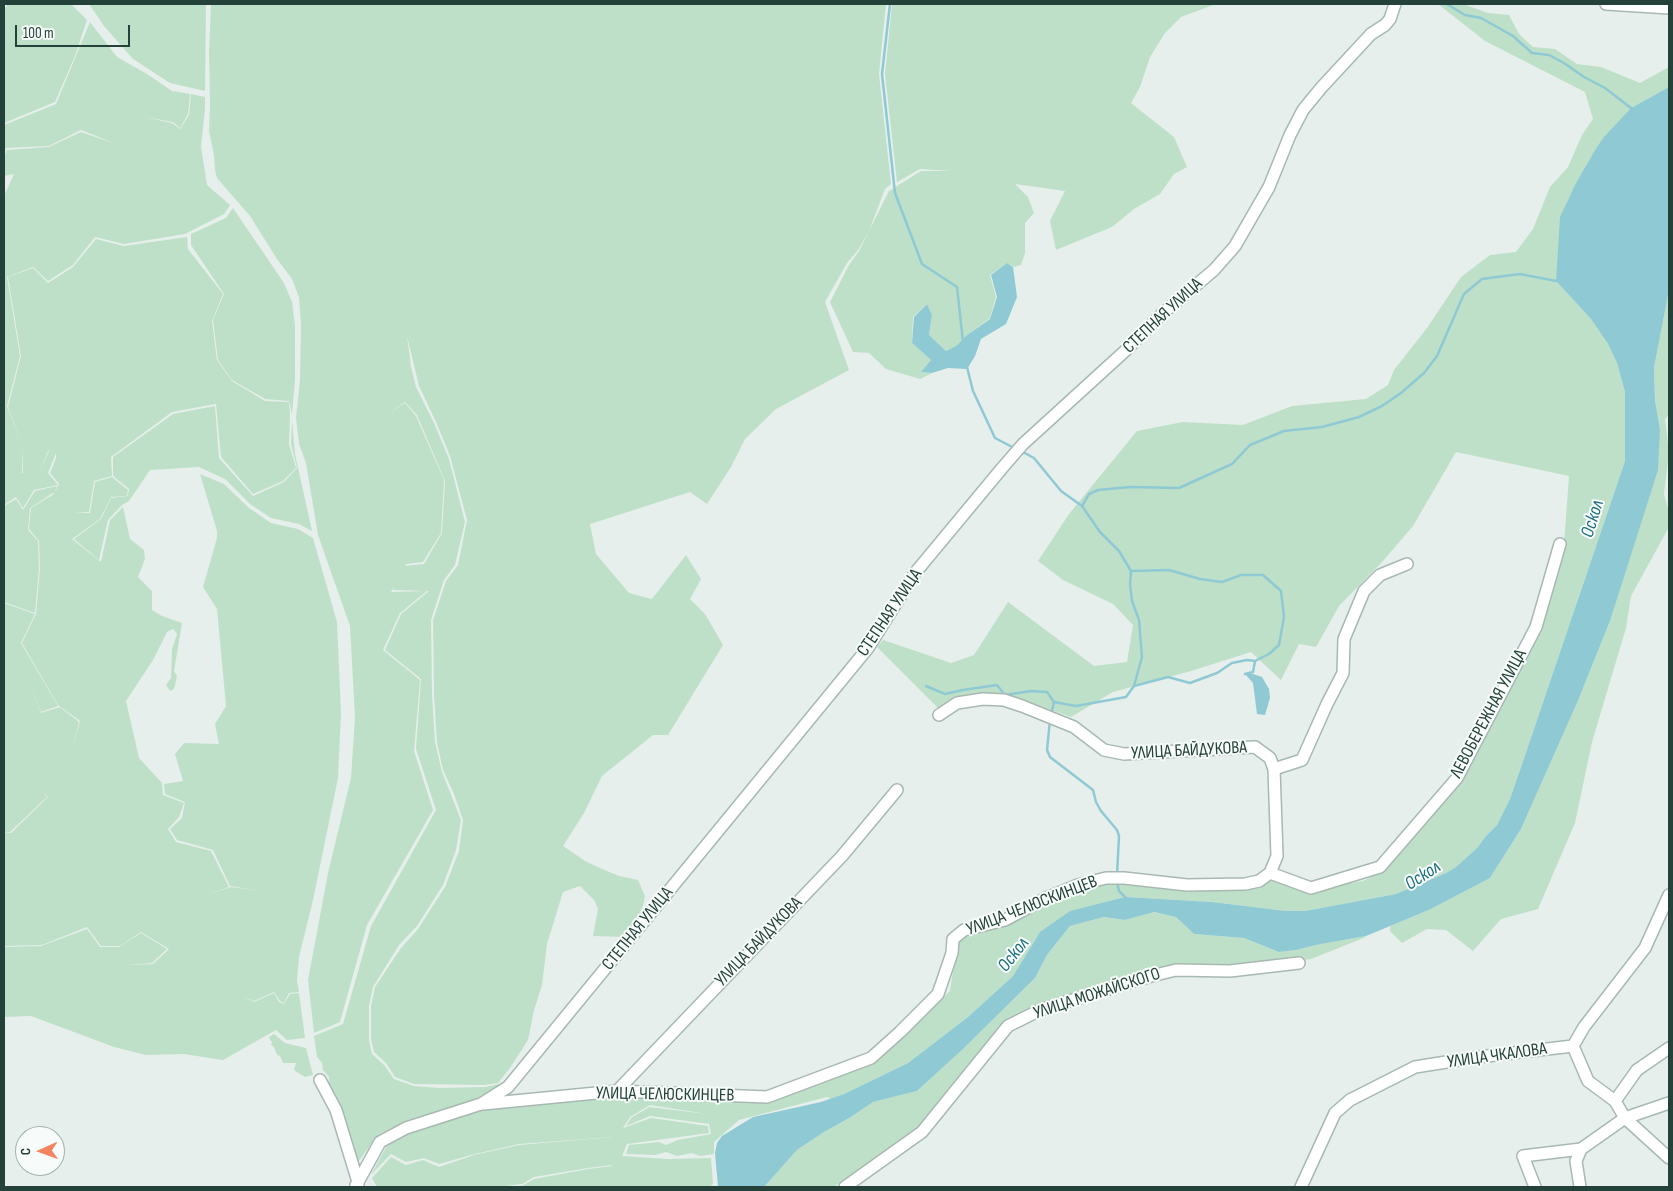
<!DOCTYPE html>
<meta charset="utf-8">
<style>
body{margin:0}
#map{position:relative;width:1673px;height:1191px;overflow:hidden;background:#e6efeb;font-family:"Sofia Sans Condensed",sans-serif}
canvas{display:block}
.frame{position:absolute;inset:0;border:5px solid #24423a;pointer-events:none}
.north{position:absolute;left:15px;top:1126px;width:50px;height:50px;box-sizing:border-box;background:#f7fbf9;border:1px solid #a3b1ad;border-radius:50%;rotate:268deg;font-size:14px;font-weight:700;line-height:20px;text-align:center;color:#24423a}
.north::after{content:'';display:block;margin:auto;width:18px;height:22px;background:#f4845f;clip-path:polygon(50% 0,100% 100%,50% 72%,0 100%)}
.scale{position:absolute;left:15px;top:25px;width:115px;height:22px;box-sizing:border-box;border:2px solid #24423a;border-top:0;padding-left:6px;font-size:15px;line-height:18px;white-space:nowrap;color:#24423a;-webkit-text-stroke:4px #f7fbf9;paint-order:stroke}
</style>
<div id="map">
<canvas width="1673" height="1191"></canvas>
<div class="frame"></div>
<div class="north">С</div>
<div class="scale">100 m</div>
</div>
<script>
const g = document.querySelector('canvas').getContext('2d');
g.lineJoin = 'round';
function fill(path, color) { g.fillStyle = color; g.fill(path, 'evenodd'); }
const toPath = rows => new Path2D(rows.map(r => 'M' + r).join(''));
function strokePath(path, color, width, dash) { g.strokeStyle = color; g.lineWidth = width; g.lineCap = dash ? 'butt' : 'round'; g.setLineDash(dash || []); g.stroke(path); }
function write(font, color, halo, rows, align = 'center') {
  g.font = font + ' "Sofia Sans Condensed",sans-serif'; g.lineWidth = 4; g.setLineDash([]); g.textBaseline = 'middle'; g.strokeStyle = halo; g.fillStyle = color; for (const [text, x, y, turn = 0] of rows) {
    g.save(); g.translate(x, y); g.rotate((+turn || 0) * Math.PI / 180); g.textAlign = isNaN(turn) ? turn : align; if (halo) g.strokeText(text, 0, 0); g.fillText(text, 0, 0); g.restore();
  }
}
const green = toPath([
 [8,4,71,4,87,20,75,56,55,102,4,123,4,10],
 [89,4,206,4,205,91,170,83,133,59,104,26],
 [211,4,886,4,879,74,891,184,885,189,869,231,858,250,847,263,825,302,849,370,776,409,745,439,731,467,707,504,690,492,590,524,596,554,629,593,652,599,686,555,701,579,690,599,705,614,723,645,668,735,653,735,602,776,584,813,563,846,585,861,600,868,619,876,638,880,645,896,643,906,636,922,622,937,593,936,598,909,594,900,580,886,563,892,547,944,542,985,534,1010,528,1040,510,1068,498,1083,484,1085,414,1084,395,1077,386,1063,374,1052,371,1039,371,1006,375,987,401,948,418,929,445,887,459,851,463,820,454,794,443,770,437,743,434,695,433,620,446,581,458,565,467,520,450,456,436,422,419,386,407,336,411,365,409,359,416,387,434,423,449,459,465,522,455,565,444,580,431,620,432,694,435,742,442,772,461,820,456,850,443,885,417,926,399,945,373,987,369,1006,369,1040,372,1054,384,1065,394,1079,414,1086,439,1088,485,1087,504,1083,499,1089,463,1104,408,1120,379,1134,358,1162,329,1085,329,1077,323,1070,322,1063,317,1057,314,1036,343,1024,371,926,436,810,416,749,421,679,385,650,401,614,429,591,393,590,395,585,391,592,427,591,400,613,383,650,420,680,414,751,433,810,367,925,340,1022,314,1033,308,980,328,873,351,778,355,717,350,626,318,535,306,463,299,444,296,418,300,380,301,325,299,297,292,279,277,259,250,216,217,178,215,170,214,155,209,131,210,104,209,51],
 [405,402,417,415,445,481,442,533,424,564,405,566,406,564,423,562,441,533,444,480,416,416,405,403,389,413],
 [892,4,1216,4,1181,17,1165,33,1150,57,1140,87,1131,103,1174,137,1187,167,1174,174,1160,194,1134,209,1112,227,1056,250,1050,221,1065,191,1015,184,1028,197,1034,213,1025,223,1025,253,1021,265,1014,267,1007,263,990,275,996,297,990,318,967,335,956,346,946,351,929,335,932,315,927,304,913,317,912,343,931,360,921,372,932,373,920,379,886,369,869,353,853,352,830,302,849,265,859,251,889,191,921,171,951,171,920,169,897,182,885,74],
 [1438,4,1463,4,1488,13,1509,15,1519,34,1533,47,1555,49,1577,64,1601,67,1640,83,1669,67,1669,87,1631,108,1595,150,1567,202,1556,281,1591,319,1608,344,1617,363,1625,392,1625,461,1510,799,1497,825,1486,836,1477,848,1456,867,1446,873,1396,894,1305,911,1286,911,1212,902,1125,897,1083,908,1040,932,1013,976,968,1017,908,1063,844,1094,831,1099,827,1097,739,1120,714,1142,714,1154,700,1156,692,1153,677,1156,666,1152,655,1155,626,1154,629,1145,659,1142,666,1145,678,1140,711,1134,709,1124,650,1116,626,1126,631,1118,649,1107,707,1114,650,1105,630,1117,623,1128,651,1118,708,1126,709,1133,627,1144,622,1156,668,1159,711,1158,713,1184,709,1187,507,1187,522,1186,534,1179,588,1169,612,1166,611,1165,588,1168,534,1177,522,1184,497,1187,377,1187,372,1178,391,1157,406,1165,423,1160,439,1167,474,1155,519,1145,613,1137,519,1144,475,1154,439,1164,424,1158,406,1162,391,1154,371,1175,386,1147,421,1127,484,1109,571,1099,623,1096,764,1101,776,1100,879,1056,950,991,957,946,965,934,1080,888,1108,881,1190,890,1260,888,1273,876,1310,890,1363,881,1385,870,1459,781,1539,627,1564,544,1569,476,1456,452,1413,526,1383,561,1339,606,1316,647,1299,644,1281,680,1251,652,1191,671,1113,692,1071,717,1029,702,983,693,951,699,938,708,877,647,883,640,951,663,974,655,1008,602,1094,666,1127,662,1133,625,1113,604,1063,580,1038,561,1069,514,1137,431,1183,422,1243,425,1292,406,1366,399,1388,385,1394,370,1427,328,1461,277,1490,255,1516,252,1533,229,1550,187,1568,167,1582,135,1593,119,1585,92,1485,41],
 [90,22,117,57,147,74,172,91,172,93,173,91,190,94,188,114,180,128,173,122,144,117,172,123,180,129,189,115,191,94,205,97,205,109,201,147,207,185,230,205,224,214,185,234,124,244,95,237,73,265,48,281,33,267,7,277,20,356,7,406,23,448,22,473,40,471,49,451,53,449,48,451,40,471,23,473,23,448,8,407,21,356,8,277,33,268,48,283,73,267,96,239,124,246,187,237,188,249,223,294,212,321,217,360,232,381,265,401,289,402,290,415,289,444,296,468,283,481,253,494,221,457,216,404,172,412,111,457,112,476,94,481,89,512,75,513,64,504,75,513,90,513,95,482,112,477,128,490,127,496,111,497,100,519,72,539,101,562,110,520,123,507,130,539,144,550,145,559,138,577,152,591,152,610,162,616,182,623,174,671,177,676,174,689,170,691,166,685,171,678,172,649,177,634,173,629,167,632,153,660,126,701,139,758,162,783,163,795,184,803,179,817,168,829,176,842,211,851,229,887,207,895,231,887,260,891,230,886,213,850,177,840,170,829,182,818,185,802,165,794,164,784,183,781,175,754,184,743,219,744,215,724,226,706,217,609,203,587,217,538,217,531,200,474,224,484,249,508,271,523,298,529,313,538,337,622,341,713,338,778,313,900,299,957,297,981,299,992,289,993,284,1003,280,1001,274,992,254,1001,243,996,254,1002,274,993,279,1002,284,1004,290,994,299,993,305,1038,287,1040,276,1030,223,1060,184,1054,146,1055,114,1047,31,1016,4,1017,4,947,41,946,87,929,100,947,119,947,141,933,167,949,152,963,126,965,153,964,169,949,141,932,120,946,101,946,87,927,42,945,4,946,4,832,11,833,48,797,42,791,47,797,10,832,4,832,4,603,35,614,21,643,58,706,41,712,30,683,41,713,60,707,79,722,73,747,80,721,58,705,22,643,36,614,40,569,39,541,29,529,31,508,54,494,53,493,30,508,28,530,38,541,39,569,35,613,4,602,4,506,16,499,23,510,35,491,57,486,55,492,59,484,50,473,56,458,56,453,48,473,58,485,34,490,23,508,16,497,4,505,4,196,14,174,4,176,4,156,7,150,49,147,81,132,116,144,81,130,49,146,6,148,4,154,4,125,56,104],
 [233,208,284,283,292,302,295,326,295,380,292,414,289,401,265,399,232,380,218,360,213,320,224,294,191,245,191,234,226,218],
 [1669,290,1669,414,1665,419,1669,452,1664,494,1669,512,1669,527,1631,596,1626,628,1592,742,1575,823,1538,909,1501,919,1473,951,1446,930,1427,929,1402,943,1390,931,1390,926,1431,909,1490,878,1521,829,1577,703,1610,621,1632,549,1660,429,1655,401,1654,368],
 [215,406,219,458,253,496,284,482,297,468,291,444,292,420,295,454,312,531,299,524,271,518,250,504,225,479,199,467,150,470,129,501,122,505,108,520,99,560,74,539,101,519,111,498,128,496,129,489,113,476,113,457,173,414],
 [1153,912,1176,917,1194,934,1244,938,1279,952,1296,950,1316,945,1366,936,1366,937,1311,959,1233,967,1173,967,1006,1024,930,1118,834,1187,764,1187,797,1150,824,1132,851,1117,873,1102,917,1091,962,1050,1035,978,1047,955,1070,926,1104,917,1125,920],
 [274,1034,285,1043,306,1048,313,1075,305,1077,294,1070,296,1063,283,1063,280,1056,277,1055,274,1047,271,1045,272,1042,270,1040,269,1037]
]);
const water = toPath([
 [1669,87,1669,290,1654,368,1655,401,1660,429,1658,470,1610,621,1577,703,1521,829,1490,878,1431,909,1366,936,1316,945,1296,950,1279,952,1244,938,1194,934,1176,917,1154,912,1125,920,1104,917,1070,926,1047,955,1035,978,962,1050,917,1091,873,1102,851,1117,824,1132,797,1150,764,1187,718,1187,715,1153,717,1143,722,1136,753,1117,821,1102,844,1094,908,1063,968,1017,1013,976,1040,932,1070,911,1125,897,1212,902,1286,911,1305,911,1396,894,1446,873,1456,867,1477,848,1486,836,1497,825,1510,799,1522,764,1625,461,1625,392,1617,363,1608,344,1591,319,1556,281,1560,217,1575,185,1595,150,1604,137,1631,108],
 [1007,263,1013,267,1017,297,1006,324,981,339,975,356,967,369,948,368,932,373,921,372,931,360,912,343,914,317,927,304,932,315,929,335,946,351,956,346,967,335,990,319,997,297,991,275],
 [1245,674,1253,674,1262,677,1269,689,1270,698,1265,715,1257,714,1253,683]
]);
const stream = toPath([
 [890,4,882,74,895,193,922,264,957,287,963,342],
 [1447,4,1465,15,1481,18,1513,36,1532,53,1549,55,1564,63,1584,77,1605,88,1631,108],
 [967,367,973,391,995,438,1016,449],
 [1021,451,1034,458,1061,491,1082,506,1100,532,1119,551,1131,571,1130,584,1132,601,1139,620,1142,657,1134,686,1126,697,1076,706,1054,702],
 [1082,506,1089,494,1098,490,1130,487,1179,488,1232,464,1250,445,1284,431,1322,427,1359,417,1382,406,1401,393,1424,373,1437,356,1464,294,1482,279,1520,274,1556,281,1558,279],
 [1131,571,1169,570,1200,579,1222,582,1241,575,1263,575,1281,591,1284,617,1279,645,1269,654,1255,661],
 [926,686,945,694,963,690,997,685,1005,695,1031,691,1047,692,1054,702,1051,715],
 [1134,686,1168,677,1190,683,1217,673,1232,663,1247,660,1255,661,1253,672,1245,674],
 [1050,720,1047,750,1050,757,1093,790,1096,802,1101,811,1117,830,1119,836,1117,875],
 [1117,882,1119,891,1126,898]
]);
const minor = toPath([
 [1606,4,1669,8],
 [1274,769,1302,760,1327,704,1343,673,1344,639,1364,591,1380,575,1407,564],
 [1270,873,1311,888,1380,867,1457,778,1536,627,1560,544],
 [1573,1046,1588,1081,1615,1101,1625,1118,1669,1158],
 [320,1080,336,1110,358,1182,356,1185],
 [617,1091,842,856,897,790],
 [1615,1101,1637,1070,1669,1048],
 [483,1104,617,1091,767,1097,871,1058,900,1032,938,994,952,953,953,939,964,930,1005,920,1046,898,1078,885,1106,878,1124,878,1187,885,1245,884,1259,881,1270,873,1277,856,1274,769,1270,758,1255,747,1124,754,1104,750,1074,727,1022,706,1004,700,983,699,957,703,939,715],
 [358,1187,358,1182,380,1142,406,1128,481,1104,508,1087,868,648,915,573,1003,467,1023,444,1125,351,1163,313,1214,270,1235,246,1269,187,1290,135,1303,110,1321,88,1371,34,1385,25,1390,19,1395,4],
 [845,1187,922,1132,1008,1026,1040,1010,1151,976,1176,970,1230,971,1299,963],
 [1301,1187,1335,1113,1350,1100,1415,1067,1478,1057,1573,1046,1584,1027,1645,948,1669,895],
 [1535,1187,1523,1156,1581,1149],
 [1580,1187,1576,1161,1581,1149,1625,1118,1669,1103]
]);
const streetNames = [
 ["СТЕПНАЯ УЛИЦА",1163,316,-43],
 ["СТЕПНАЯ УЛИЦА",890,613,-56],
 ["ЛЕВОБЕРЕЖНАЯ УЛИЦА",1489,714,-62],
 ["УЛИЦА БАЙДУКОВА",1189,751,-3],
 ["УЛИЦА ЧЕЛЮСКИНЦЕВ",1032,906,-21],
 ["СТЕПНАЯ УЛИЦА",638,929,-51],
 ["УЛИЦА БАЙДУКОВА",759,942,-46],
 ["УЛИЦА МОЖАЙСКОГО",1097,994,-18],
 ["УЛИЦА ЧКАЛОВА",1497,1056,-8],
 ["УЛИЦА ЧЕЛЮСКИНЦЕВ",665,1095,1]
];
const waterNames = [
 ["Оскол",1593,519,-73],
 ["Оскол",1423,876,-33],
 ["Оскол",1014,955,-52]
];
fill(green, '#bfe0c8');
fill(water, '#8ec9d4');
strokePath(stream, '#8ec9d4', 2.5);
strokePath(minor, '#a8b8b2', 14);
strokePath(minor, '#fff', 11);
write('18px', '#24423a', '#f7fbf9', streetNames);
write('italic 19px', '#1c6f80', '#f7fbf9', waterNames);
</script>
